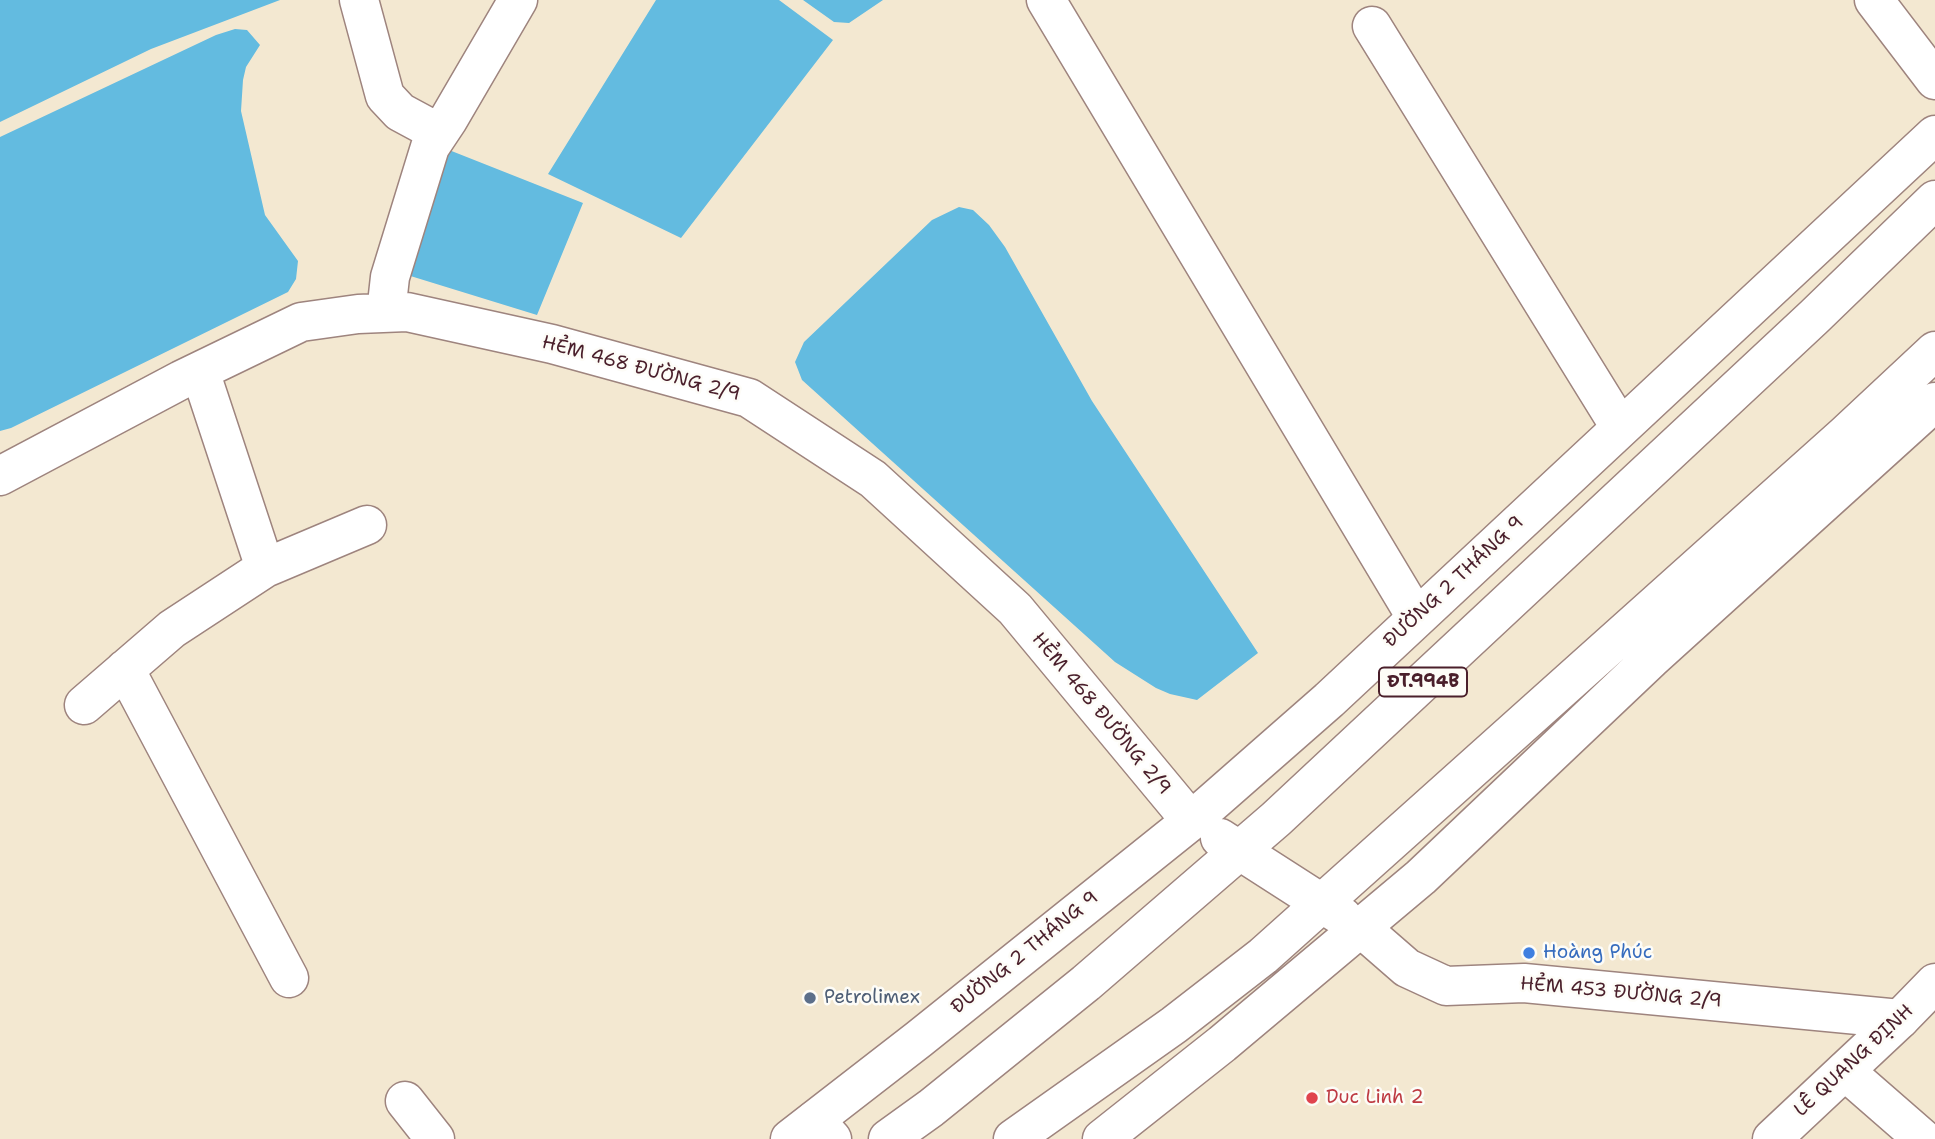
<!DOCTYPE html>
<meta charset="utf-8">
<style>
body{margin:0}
canvas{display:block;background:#f3e8d1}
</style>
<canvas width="1935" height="1139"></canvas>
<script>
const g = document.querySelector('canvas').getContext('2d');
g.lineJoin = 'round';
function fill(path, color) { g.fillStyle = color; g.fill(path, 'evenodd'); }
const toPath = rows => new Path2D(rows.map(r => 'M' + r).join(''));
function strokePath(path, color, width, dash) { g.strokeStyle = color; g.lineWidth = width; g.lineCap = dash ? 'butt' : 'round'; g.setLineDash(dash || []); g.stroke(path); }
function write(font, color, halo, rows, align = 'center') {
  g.font = font + ' "Shantell Sans",sans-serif'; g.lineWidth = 5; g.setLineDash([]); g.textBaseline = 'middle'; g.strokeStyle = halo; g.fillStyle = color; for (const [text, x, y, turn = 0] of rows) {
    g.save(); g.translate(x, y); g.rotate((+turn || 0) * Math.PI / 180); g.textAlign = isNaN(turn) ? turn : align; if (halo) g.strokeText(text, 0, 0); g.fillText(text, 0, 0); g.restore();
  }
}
const water = toPath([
 [0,0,280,0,151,49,0,122],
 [656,0,779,0,833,40,681,238,548,174],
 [803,0,883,0,849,23,834,22],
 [235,29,247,30,260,45,246,67,243,80,241,111,265,215,298,261,296,279,288,292,11,428,0,431,0,137,216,35],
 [449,150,583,203,537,315,404,274],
 [959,207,973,210,989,225,1005,247,1092,401,1258,653,1197,700,1170,694,1156,688,1115,662,802,380,795,362,804,342,932,220]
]);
const minor = toPath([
 [359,0,385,96,400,112,439,133],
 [1046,0,1416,617],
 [1874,0,1935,80],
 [1372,26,1620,427],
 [386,313,390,277,430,147,448,120,518,0],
 [200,371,265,568],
 [0,476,181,380,301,322,358,314,407,312,552,344,749,398,873,479,1015,609,1191,821],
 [125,669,289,978],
 [84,705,172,629,265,568,367,525],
 [1361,928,1407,968,1446,986,1524,983,1900,1019],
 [1845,1071,1923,1139],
 [405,1101,435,1139],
 [815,1120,832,1139]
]);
const major = toPath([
 [1220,838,1343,917],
 [790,1139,919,1039,1191,821,1329,700,1935,135],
 [888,1139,931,1108,1086,983,1276,819,1814,317,1935,200],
 [1013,1139,1174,1025,1263,956,1845,435,1935,351],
 [1102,1139,1222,1044,1421,877,1651,659,1935,402],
 [1772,1139,1900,1019,1935,983]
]);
const markers = [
 [1529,953,7,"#3f7fe0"],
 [810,998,7,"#5c6f8a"],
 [1312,1098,7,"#e0444e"]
];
const shields = [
 [1423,682,88]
];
const shieldNames = [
 ["ĐT.994B",1423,682]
];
const streetNames = [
 ["HẺM 468 ĐƯỜNG 2/9",641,369,15],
 ["ĐƯỜNG 2 THÁNG 9",1454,582,-43],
 ["HẺM 468 ĐƯỜNG 2/9",1101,714,50],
 ["ĐƯỜNG 2 THÁNG 9",1025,953,-39],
 ["HẺM 453 ĐƯỜNG 2/9",1621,993,5],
 ["LÊ QUANG ĐỊNH",1854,1061,-43]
];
const shopNames = [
 ["Hoàng Phúc",1543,953]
];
const serviceNames = [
 ["Petrolimex",824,998]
];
const healthNames = [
 ["Duc Linh 2",1326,1098]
];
fill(water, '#63bbe0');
strokePath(minor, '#9e847e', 41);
strokePath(major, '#9e847e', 41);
strokePath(minor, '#fff', 38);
strokePath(major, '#fff', 38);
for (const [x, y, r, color] of markers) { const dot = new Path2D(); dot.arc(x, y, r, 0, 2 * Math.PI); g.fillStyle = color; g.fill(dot); strokePath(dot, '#fdfcf7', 2.5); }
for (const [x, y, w] of shields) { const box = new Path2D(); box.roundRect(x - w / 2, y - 14.5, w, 29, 5); g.fillStyle = '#fdfcf7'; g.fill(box); strokePath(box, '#4a1f2b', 2); }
write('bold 18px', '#4a1f2b', null, shieldNames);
write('19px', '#4a1f2b', '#fdfcf7', streetNames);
write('19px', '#366cbe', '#fdfcf7', shopNames, 'left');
write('19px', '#4e5e75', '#fdfcf7', serviceNames, 'left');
write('19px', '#be3a42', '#fdfcf7', healthNames, 'left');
</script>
